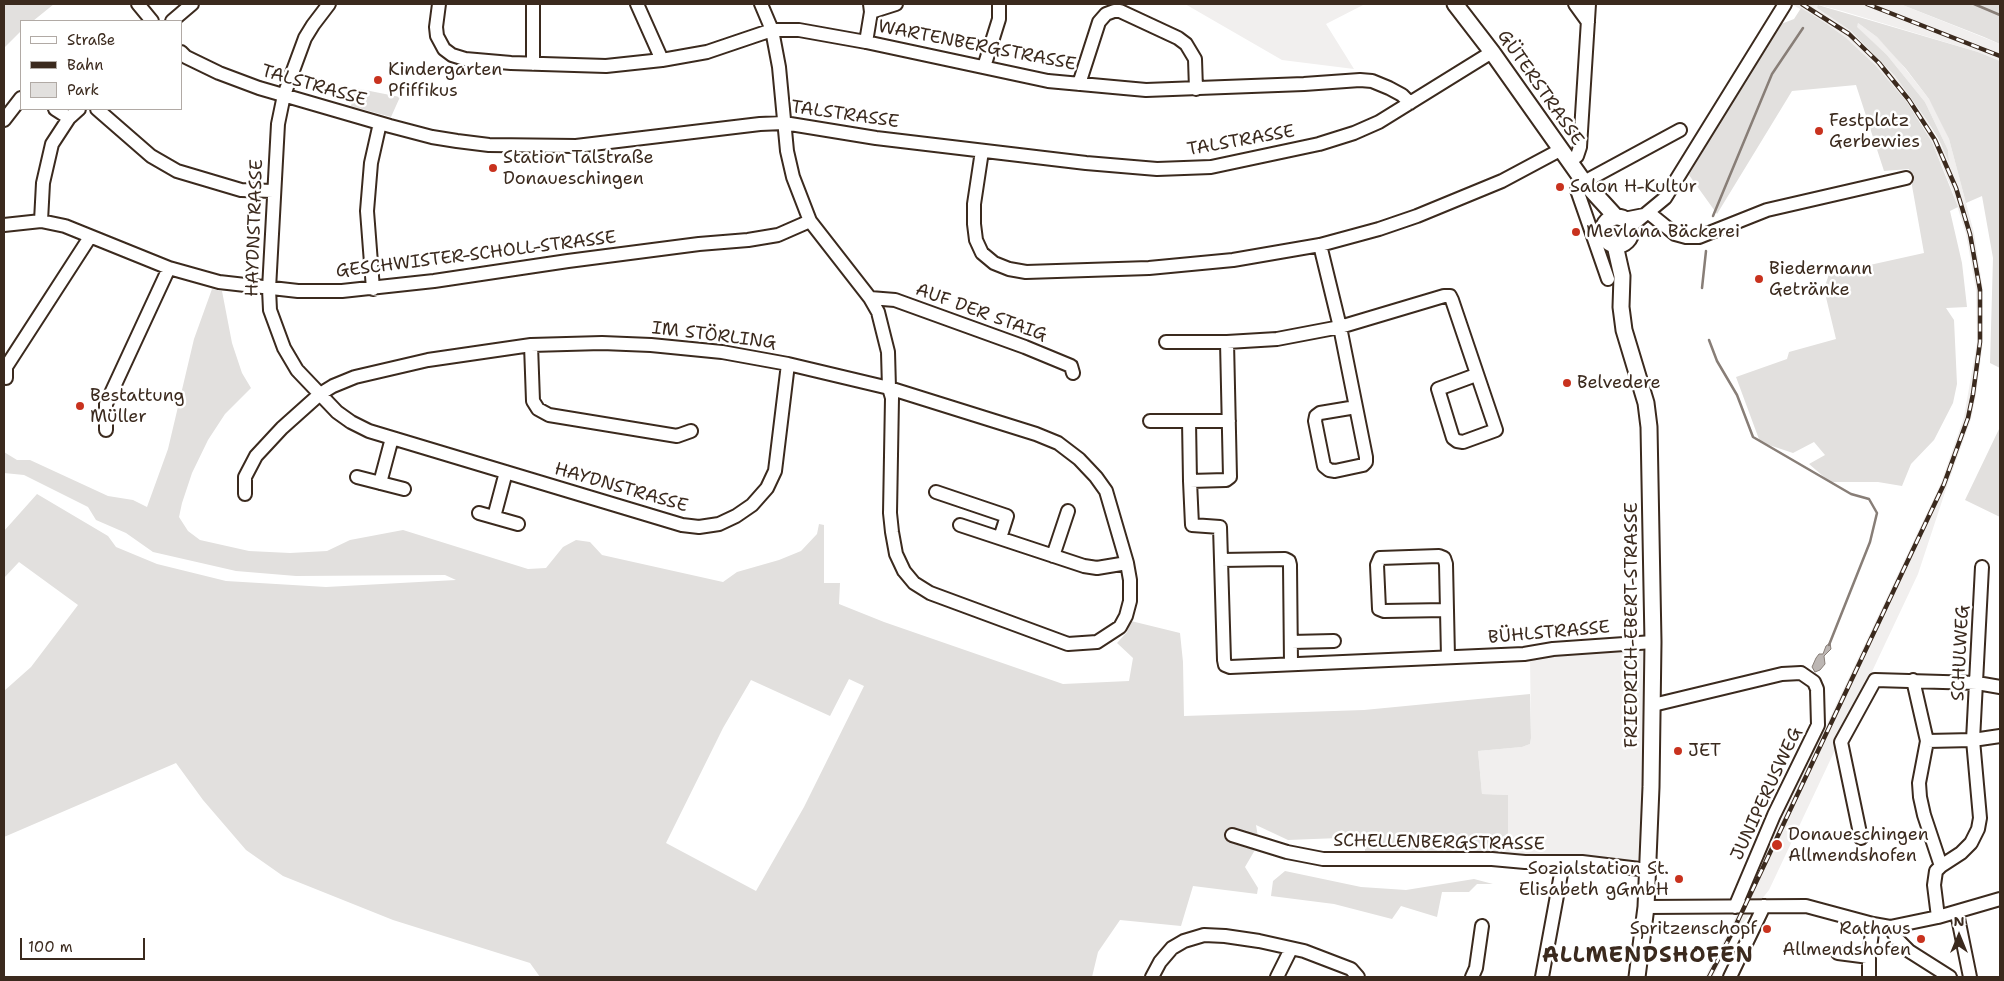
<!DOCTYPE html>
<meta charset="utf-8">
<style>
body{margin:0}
#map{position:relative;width:2004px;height:981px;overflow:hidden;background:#fff;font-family:"Shantell Sans",sans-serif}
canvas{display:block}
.frame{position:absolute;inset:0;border:5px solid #3b2a1e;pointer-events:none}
.legend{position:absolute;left:20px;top:20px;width:162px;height:90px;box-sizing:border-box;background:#fff;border:1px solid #b1aaa5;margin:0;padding:6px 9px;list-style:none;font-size:15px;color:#3b2a1e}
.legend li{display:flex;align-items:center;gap:10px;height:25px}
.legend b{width:25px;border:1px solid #b1aaa5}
.north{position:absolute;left:1934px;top:911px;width:50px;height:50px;-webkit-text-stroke:4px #fff;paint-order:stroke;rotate:0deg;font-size:14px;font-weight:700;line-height:20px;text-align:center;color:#3b2a1e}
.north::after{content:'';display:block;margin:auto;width:18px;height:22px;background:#3b2a1e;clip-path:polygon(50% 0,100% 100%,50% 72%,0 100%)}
.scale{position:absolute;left:20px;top:938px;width:125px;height:22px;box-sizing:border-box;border:2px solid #3b2a1e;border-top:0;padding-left:6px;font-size:15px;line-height:18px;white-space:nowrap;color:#3b2a1e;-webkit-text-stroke:4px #fff;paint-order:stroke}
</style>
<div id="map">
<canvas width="2004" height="981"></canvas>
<div class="frame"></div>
<ul class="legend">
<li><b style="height:6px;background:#fff"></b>Straße</li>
<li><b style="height:6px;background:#3b2a1e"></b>Bahn</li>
<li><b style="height:14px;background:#e2e0de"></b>Park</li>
</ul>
<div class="north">N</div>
<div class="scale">100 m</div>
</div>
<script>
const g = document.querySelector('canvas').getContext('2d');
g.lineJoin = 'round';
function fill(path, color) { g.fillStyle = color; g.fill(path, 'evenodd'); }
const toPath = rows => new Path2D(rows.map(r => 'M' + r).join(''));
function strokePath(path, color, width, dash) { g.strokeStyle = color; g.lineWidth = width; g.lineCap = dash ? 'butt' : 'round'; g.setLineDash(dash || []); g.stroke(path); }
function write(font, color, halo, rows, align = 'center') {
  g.font = font + ' "Shantell Sans",sans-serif'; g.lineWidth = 5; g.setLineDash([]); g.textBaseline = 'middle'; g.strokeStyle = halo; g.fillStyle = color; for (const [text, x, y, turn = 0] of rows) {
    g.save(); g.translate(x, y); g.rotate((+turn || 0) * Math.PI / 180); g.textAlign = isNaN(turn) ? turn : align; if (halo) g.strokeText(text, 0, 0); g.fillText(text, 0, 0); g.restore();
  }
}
const built = toPath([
 [1185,4,1365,4,1326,24,1354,69,1282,60],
 [1791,4,1900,4,2000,44,2000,61,1978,52,1842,11,1819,5,1817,8,1851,31,1895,76,1926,119,1949,160,1948,150,1925,102,1887,55,1856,27,1858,23,1877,37,1892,52,1929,99,1938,115,1949,139,1974,233,1983,290,1983,342,1976,395,1971,419,1947,486,1918,574,1769,890,1735,933,1713,977,1705,977,1729,931,1941,483,1964,417,1977,342,1976,290,1966,234,1952,190,1932,142,1921,123,1907,102,1861,52,1824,22],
 [1648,646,1643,867,1494,857,1508,795,1482,794,1478,751,1522,747,1530,744,1531,738,1530,655]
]);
const green = toPath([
 [4,4,54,4,33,21,21,21,21,31,4,48],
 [1900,4,2000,4,2000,44,1984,37],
 [1818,5,1978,52,2000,61,2000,368,1990,363,1993,258,1982,196,1966,203,1949,139,1929,99,1906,69,1877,37,1858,23,1857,27,1887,55,1925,102,1948,150,1949,162,1938,138,1926,119,1895,76,1851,31,1817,8],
 [1801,8,1824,22,1846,38,1875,65,1907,102,1932,142,1958,207,1950,211,1962,263,1967,307,1946,308,1954,320,1957,384,1953,403,1934,440,1911,464,1902,486,1878,482,1830,482,1809,464,1825,455,1814,442,1793,453,1760,442,1736,377,1787,359,1789,352,1836,339,1824,289,1829,274,1924,253,1909,169,1884,171,1856,85,1792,91,1717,214,1689,175,1733,100,1781,24,1794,19],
 [355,88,400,97,391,117,351,106],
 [212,289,222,291,232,343,242,373,251,388,225,414,208,440,192,473,182,503,179,517,188,531,200,540,249,551,290,553,327,551,350,540,403,530,528,569,546,568,563,547,576,540,590,542,602,555,723,582,737,572,779,560,801,551,817,534,819,524,824,525,824,583,840,583,839,604,884,622,1063,684,1129,681,1133,658,1117,643,1127,632,1131,621,1180,633,1183,662,1184,716,1364,710,1530,694,1531,738,1530,744,1522,747,1478,751,1482,794,1508,795,1508,839,1494,857,1365,858,1365,837,1288,840,1256,825,1259,843,1245,867,1258,888,1257,894,1193,886,1181,926,1120,920,1098,952,1092,977,540,977,530,963,393,920,283,876,246,850,203,800,176,763,4,837,4,691,31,667,78,605,19,562,4,578,4,531,37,494,108,536,116,547,157,564,226,581,326,587,456,580,445,575,296,576,236,571,153,552,126,533,96,520,88,507,24,475,4,473,4,452,17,460,30,460,108,496,133,500,147,507,168,449,194,339],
 [849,679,864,686,804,807,756,891,666,843,723,728,751,680,830,716],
 [2000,427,2000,517,1965,500],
 [1285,871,1361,887,1406,890,1474,879,1493,884,1477,884,1469,892,1442,892,1437,917,1401,906,1392,919,1334,904,1271,896,1273,881]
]);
const water = toPath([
 [1830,643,1831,649,1824,656,1825,664,1820,670,1815,672,1812,667,1816,658,1819,654,1823,654,1826,646,1830,643]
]);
const stream = toPath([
 [1974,4,2000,15],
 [1713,216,1772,74,1803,28],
 [1702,288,1706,251],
 [1709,340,1717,361,1737,395,1753,437,1851,494,1869,499,1877,513,1870,542,1829,645]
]);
const minor = toPath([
 [138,4,152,21],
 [329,4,313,25,305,38,284,95,278,124,269,289,270,310,284,348,297,370,337,412,351,422,369,431,682,525,699,527,719,524,736,516,752,505,767,488,775,471,788,364],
 [439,4,436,27,437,36,444,49,452,55,465,59,511,63,606,66,662,60,707,52,772,30,799,30,866,42,1048,81,1146,90,1304,84,1360,80,1372,81,1389,88,1402,95,1410,103],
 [533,4,533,64],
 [637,4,662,60],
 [1575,4,1588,22],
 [871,12,896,4],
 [172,21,192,4],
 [866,42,871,12,870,4],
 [181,52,186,57,219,73,259,88,390,126,432,137,457,141,489,145,576,146,760,124,784,123,876,138,1086,163,1157,169,1211,167,1319,144,1354,133,1379,122,1492,52],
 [984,67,999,19,999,4],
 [1079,84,1099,22,1106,14,1114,11,1120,11,1178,38,1186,44,1195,59,1196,89],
 [55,109,69,118],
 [97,109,151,156,177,171,241,190,273,191],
 [4,120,21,98],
 [982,151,974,204,974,224,976,240,982,253,994,263,1009,269,1026,272,1149,268,1233,260,1320,245,1379,229,1417,216,1502,181,1560,150],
 [1569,162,1577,156,1580,147,1589,4],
 [1649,213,1675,234,1686,237,1699,237,1767,210,1906,178],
 [1624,219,1644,215],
 [41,221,43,183,52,144,69,118,79,109],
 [4,225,41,221,65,226,169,268,219,282,298,291,342,291,434,281,568,261,699,244,748,240,778,235,810,221],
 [1630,227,1665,198,1785,4],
 [1608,279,1577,190,1584,182,1680,130],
 [373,289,367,211,371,163,380,123],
 [870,298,895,300,1025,347,1071,366,1073,373],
 [1166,342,1227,342,1277,339,1340,327,1320,245],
 [531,345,533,401,538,409,549,415,677,436,691,431],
 [6,378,6,367,90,237],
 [889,388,1036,434,1058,443,1079,459,1096,477,1106,491,1127,563,1130,580,1130,601,1126,616,1120,627,1097,642,1068,644,930,593,914,583,904,571,896,554,892,532,890,513,892,398,889,388],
 [1356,407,1320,413,1316,416,1315,421,1324,466,1329,470,1335,471,1363,465,1366,462,1366,457,1340,327,1444,296,1450,296,1452,300,1496,430,1463,442,1457,441,1453,438,1438,389,1476,375],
 [1150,421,1229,421],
 [1189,421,1190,481],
 [106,430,106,404,169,268],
 [357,477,404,489],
 [380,483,392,438],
 [936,492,1007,516,1000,538],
 [245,494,245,477,256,456,282,428,320,394,333,386,355,377,428,360,531,345,602,343,651,345,722,352,788,364,889,388,888,352,878,312,870,298,810,221,793,177,787,151,779,67,772,30,761,4],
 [479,513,518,524],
 [494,517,506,472],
 [960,525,1084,566,1097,568,1127,563],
 [1053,556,1068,511],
 [1221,560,1220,527,1192,525,1190,481,1226,480,1230,477,1227,342],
 [1447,610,1384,611,1379,609,1377,565,1380,558,1439,556,1444,558,1446,564,1448,657],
 [1291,642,1334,641],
 [1291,664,1290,565,1289,561,1285,559,1221,560,1224,660,1225,665,1230,667,1524,654,1553,649,1653,642],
 [1913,680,1927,741,1919,783,1920,797,1924,815,1941,866,1936,871,1934,885,1938,917],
 [1653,705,1782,674,1801,673,1814,682,1817,689,1818,725,1774,815,1735,907],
 [1927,741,1973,740,2000,736],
 [1232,835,1287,852,1323,859,1492,859,1525,862,1582,862,1648,870],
 [1861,838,1841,742,1875,680,1977,683,2000,687],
 [1941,866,1961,853,1971,843,1978,829,1980,818,1973,740,1982,567],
 [1646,907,1806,906,1873,924,1890,927,1938,917,2000,899],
 [1957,913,1970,977],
 [1890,927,1897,939,1909,951,1950,977],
 [1838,953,1869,957],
 [1152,977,1160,962,1172,948,1184,941,1204,935,1225,936,1259,941,1304,951,1351,969,1358,977],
 [1277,977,1291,949],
 [1472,977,1476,968,1482,926],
 [1542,977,1563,863],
 [1730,977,1764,906],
 [1869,977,1869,957,1873,924]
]);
const major = toPath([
 [1455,4,1492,52,1584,182,1616,217],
 '1603 231a14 14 0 1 1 28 0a14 14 0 1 1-28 0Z',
 [1615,245,1622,276,1621,307,1624,330,1646,403,1649,427,1653,642,1651,787,1646,907,1637,977]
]);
const rail = toPath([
 [1867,4,2000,56],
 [1709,977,1733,931,1944,484,1968,418,1973,394,1980,342,1980,290,1970,234,1956,188,1935,140,1909,100,1879,63,1849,34,1802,4]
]);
const markers = [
 [378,80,5,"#c8321e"],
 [1819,131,5,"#c8321e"],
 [493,168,5,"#c8321e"],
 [1560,187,5,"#c8321e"],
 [1576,232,5,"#c8321e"],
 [1759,279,5,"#c8321e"],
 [1567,383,5,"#c8321e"],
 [80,406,5,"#c8321e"],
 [1678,751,5,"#c8321e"],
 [1777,845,6,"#c8321e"],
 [1679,879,5,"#c8321e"],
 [1767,929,5,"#c8321e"],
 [1921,939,5,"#c8321e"]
];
const streetNames = [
 ["WARTENBERGSTRASSE",977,46,11],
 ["TALSTRASSE",314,86,16],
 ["GÜTERSTRASSE",1540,88,55],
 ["TALSTRASSE",845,115,8],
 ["TALSTRASSE",1241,141,-10],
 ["HAYDNSTRASSE",255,228,-88],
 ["GESCHWISTER-SCHOLL-STRASSE",476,255,-7],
 ["AUF DER STAIG",981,313,20],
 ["IM STÖRLING",714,336,7],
 ["HAYDNSTRASSE",621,488,16],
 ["FRIEDRICH-EBERT-STRASSE",1632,625,-90],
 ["BÜHLSTRASSE",1549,633,-5],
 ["SCHULWEG",1961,653,-87],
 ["JUNIPERUSWEG",1767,794,-65],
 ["SCHELLENBERGSTRASSE",1439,843,1]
];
const poiNames = [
 ["Kindergarten",388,70],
 ["Pfiffikus",388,91],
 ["Festplatz",1829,121],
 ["Gerbewies",1829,142],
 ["Station Talstraße",503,158],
 ["Donaueschingen",503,179],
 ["Salon H-Kultur",1570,187],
 ["Mevlana Bäckerei",1586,232],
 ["Biedermann",1769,269],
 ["Getränke",1769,290],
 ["Belvedere",1577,383],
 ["Bestattung",90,396],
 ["Müller",90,417],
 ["JET",1688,751],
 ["Donaueschingen",1788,835],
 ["Allmendshofen",1788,856],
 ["Sozialstation St.",1669,869,"right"],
 ["Elisabeth gGmbH",1669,890,"right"],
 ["Spritzenschopf",1757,929,"right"],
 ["Rathaus",1911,929,"right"],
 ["Allmendshofen",1911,950,"right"]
];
const districtNames = [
 ["ALLMENDSHOFEN",1648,956]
];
fill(built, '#f1efee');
fill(green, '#e2e0de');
fill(water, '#bcb6b3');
strokePath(water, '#887e77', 1);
strokePath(stream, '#887e77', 2.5);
strokePath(minor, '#3b2a1e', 16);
strokePath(major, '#3b2a1e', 19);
strokePath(minor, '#fff', 12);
strokePath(major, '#fff', 15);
strokePath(rail, '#3b2a1e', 4.5);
strokePath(rail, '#fff', 2.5, [8]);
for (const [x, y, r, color] of markers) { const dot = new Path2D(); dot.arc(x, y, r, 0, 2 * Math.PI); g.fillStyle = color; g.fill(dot); strokePath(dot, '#fff', 2); }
write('18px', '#3b2a1e', '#fff', streetNames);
write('18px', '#3b2a1e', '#fff', poiNames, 'left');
g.letterSpacing = '1px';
write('bold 22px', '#3b2a1e', '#fff', districtNames);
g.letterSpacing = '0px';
</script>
